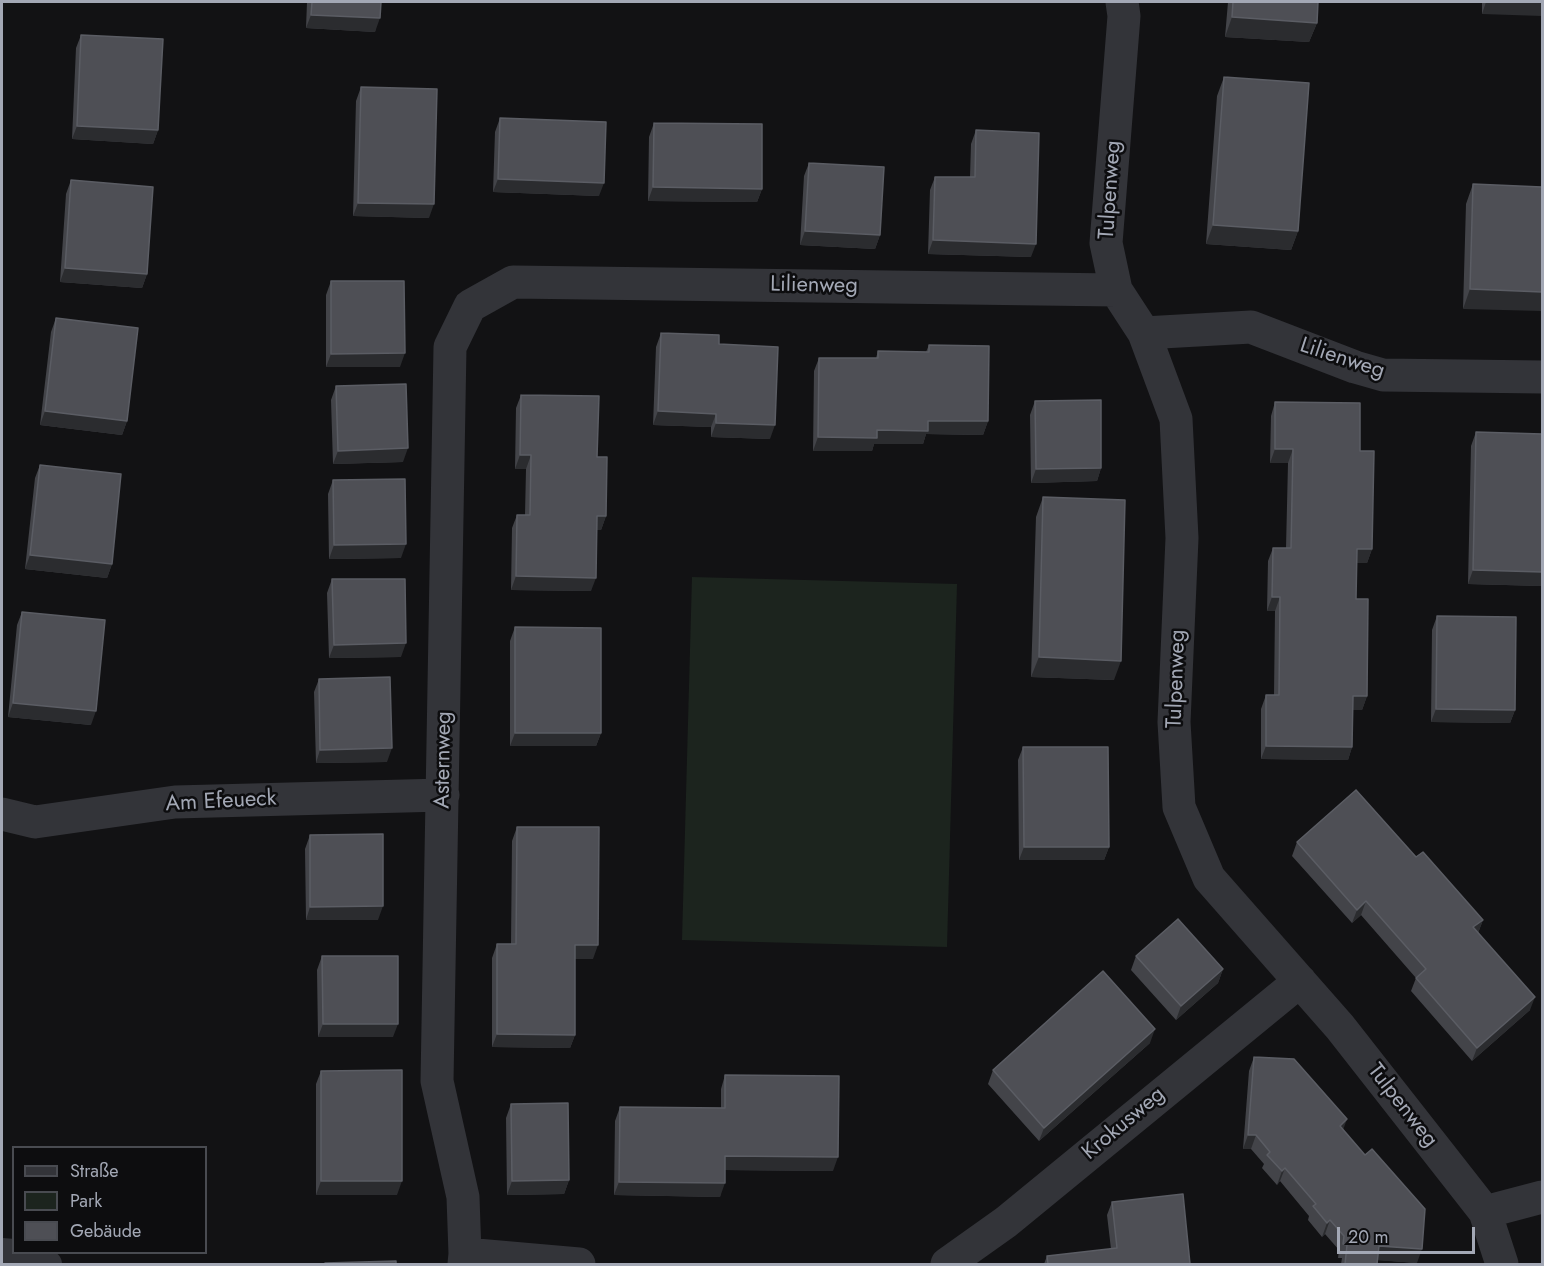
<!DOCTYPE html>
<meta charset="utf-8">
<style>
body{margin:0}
#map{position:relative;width:1544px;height:1266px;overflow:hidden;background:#121214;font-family:Jost,sans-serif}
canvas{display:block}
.frame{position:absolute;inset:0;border:3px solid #a3a8b5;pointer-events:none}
.legend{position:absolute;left:12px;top:1146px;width:195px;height:108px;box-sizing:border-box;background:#0d0d0f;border:2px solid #494b51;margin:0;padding:8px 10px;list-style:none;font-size:18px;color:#a3a8b5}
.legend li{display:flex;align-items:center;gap:12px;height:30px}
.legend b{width:30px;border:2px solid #494b51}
.scale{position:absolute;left:1337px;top:1227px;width:138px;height:27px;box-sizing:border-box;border:3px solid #a3a8b5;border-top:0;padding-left:8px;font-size:18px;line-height:21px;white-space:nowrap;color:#a3a8b5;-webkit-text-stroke:4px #0d0d0f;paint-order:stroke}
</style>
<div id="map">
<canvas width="1544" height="1266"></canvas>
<div class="frame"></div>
<ul class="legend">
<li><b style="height:8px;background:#333439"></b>Straße</li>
<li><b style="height:16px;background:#1c241e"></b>Park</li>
<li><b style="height:16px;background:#4e4f55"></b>Gebäude</li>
</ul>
<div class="scale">20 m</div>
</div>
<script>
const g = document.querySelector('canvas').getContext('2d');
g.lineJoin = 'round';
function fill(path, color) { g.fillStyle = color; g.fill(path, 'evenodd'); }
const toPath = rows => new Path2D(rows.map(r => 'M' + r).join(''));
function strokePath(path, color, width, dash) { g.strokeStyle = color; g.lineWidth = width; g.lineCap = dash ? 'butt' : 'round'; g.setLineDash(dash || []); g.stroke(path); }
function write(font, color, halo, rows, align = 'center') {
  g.font = font + ' Jost,sans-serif'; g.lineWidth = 5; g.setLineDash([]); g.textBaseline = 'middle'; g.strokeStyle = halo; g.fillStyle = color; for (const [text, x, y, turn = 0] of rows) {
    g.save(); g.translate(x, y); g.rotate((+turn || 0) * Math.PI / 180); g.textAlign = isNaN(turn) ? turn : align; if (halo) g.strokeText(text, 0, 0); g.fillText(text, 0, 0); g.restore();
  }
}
const green = toPath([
 [692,577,957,584,947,947,682,940]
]);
const lane = toPath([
 [2,1251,14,1252],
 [24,1252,32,1253,49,1264]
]);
const street = toPath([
 [1122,2,1124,16,1106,243,1116,290,1144,333,1176,419,1182,538,1174,722,1179,807,1209,878,1340,1027,1485,1212,1502,1264],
 [1144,333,1251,327,1355,367,1383,375,1542,377],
 [2,814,35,822,175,802,443,795],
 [1485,1212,1542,1197],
 [465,1254,579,1264],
 [464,1264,465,1254,463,1197,437,1081,450,347,470,306,513,282,1116,290],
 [947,1264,1006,1222,1300,981]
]);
const wall = toPath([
 [307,2,381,2,375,32,306,28],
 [1228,2,1318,2,1317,23,1309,42,1225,37],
 [1482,2,1542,2,1482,14],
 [81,35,158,130,153,144,72,139,76,48],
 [1224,77,1298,231,1291,250,1206,244,1217,96],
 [361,87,429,218,353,216,356,101],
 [500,118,599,196,493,192,495,132],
 [654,123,762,189,757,202,648,201,649,137],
 [976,130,1031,257,928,254,930,190,935,177,970,177,971,144],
 [809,163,880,235,875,249,800,245,804,176],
 [71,180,147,274,142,288,60,282,66,194],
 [1473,184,1542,187,1463,309,1466,204],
 [331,281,400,367,326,367,326,295],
 [56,318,127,421,122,435,40,425,51,332],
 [661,333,719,344,770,439,711,437,711,427,653,425,656,347],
 [929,345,988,421,983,435,926,434,923,444,874,444,872,451,813,451,814,371,819,358,876,358,878,351,926,352],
 [336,386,403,462,333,464,331,400],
 [521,395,597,457,606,516,601,530,596,530,591,591,511,590,512,528,517,515,525,515,526,469,515,469,516,408],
 [1035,401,1101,468,1097,481,1031,483,1030,415],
 [1275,402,1360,451,1372,549,1367,563,1356,563,1356,599,1367,696,1362,710,1353,710,1352,747,1348,760,1261,759,1261,709,1266,695,1274,695,1275,611,1267,611,1268,561,1273,548,1286,548,1288,463,1270,463,1271,416],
 [1476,432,1542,434,1542,586,1468,584,1471,446],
 [40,465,112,564,107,578,25,569,35,478],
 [333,480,401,558,329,559,328,494],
 [1043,497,1114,680,1031,677,1036,517],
 [332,579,401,657,329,658,327,593],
 [22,612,91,725,8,717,17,625],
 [1437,616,1515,710,1510,723,1431,722,1432,630],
 [515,627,601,733,596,746,510,746,510,641],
 [319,679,387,762,316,763,314,692],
 [1023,747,1109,847,1104,860,1019,860,1018,760],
 [517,827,593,959,575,959,575,1035,570,1048,492,1047,492,958,497,944,511,944,512,841],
 [310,835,378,920,306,920,305,849],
 [1297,842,1416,857,1483,920,1478,933,1530,1010,1472,1061,1411,991,1416,978,1361,915,1352,923,1292,856],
 [322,956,393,1037,318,1037,317,970],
 [1136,956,1223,969,1218,983,1176,1020,1131,970],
 [1150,1043,1039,1141,988,1084,993,1070],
 [1254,1057,1343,1130,1417,1263,1378,1260,1377,1264,1341,1264,1342,1258,1338,1258,1339,1250,1325,1234,1322,1237,1308,1220,1309,1216,1280,1181,1277,1185,1262,1168,1264,1164,1251,1149,1243,1149,1249,1071],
 [321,1071,397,1195,316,1195,316,1084],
 [725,1075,833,1171,725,1170,720,1197,614,1195,615,1121,620,1107,721,1108,721,1089],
 [511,1104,569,1180,564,1194,507,1195,506,1118],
 [1112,1202,1190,1264,1044,1264,1047,1256,1111,1249,1107,1215]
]);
const shadedWall = toPath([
 [1486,2,1542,2,1542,16,1482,14],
 [311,15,380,18,375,32,306,28],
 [1232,17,1317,23,1309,42,1225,37],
 [77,126,158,130,153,144,72,139],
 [498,179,604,183,599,196,493,192],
 [653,187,762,189,757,202,648,201],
 [358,203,434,204,429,218,353,216],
 [1213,225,1298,231,1291,250,1206,244],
 [805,231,880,235,875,249,800,245],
 [933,240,1036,244,1031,257,928,254],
 [65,268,147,274,142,288,60,282],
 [1470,289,1542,292,1542,311,1463,309],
 [405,353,400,367,326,367,331,354],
 [45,411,127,421,122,435,40,425],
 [658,411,716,414,711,427,653,425],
 [928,421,988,421,983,435,926,434,923,444,874,444,872,451,813,451,818,437],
 [716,423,775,425,770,439,711,437],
 [408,448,403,462,333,464,338,451],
 [1275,449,1293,449,1288,463,1270,463],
 [520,455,531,455,526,469,515,469],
 [1101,468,1097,481,1031,483,1036,469],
 [597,516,606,516,601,530,592,530],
 [406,544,401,558,329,559,334,545],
 [1357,549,1372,549,1367,563,1352,563],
 [30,555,112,564,107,578,25,569],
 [1473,570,1542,572,1542,586,1468,584],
 [516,576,596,578,591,591,511,590],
 [1272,597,1280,597,1275,611,1267,611],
 [406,643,401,657,329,658,334,645],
 [1039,657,1121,661,1114,680,1031,677],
 [1353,696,1367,696,1362,710,1348,710],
 [13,703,96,711,91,725,8,717],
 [1436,709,1515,710,1510,723,1431,722],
 [515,733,601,733,596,746,510,746],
 [1266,746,1352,747,1348,760,1261,759],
 [392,748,387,762,316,763,320,750],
 [1024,847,1109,847,1104,860,1019,860],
 [1366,901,1361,915,1352,923,1357,910],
 [383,906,378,920,306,920,310,907],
 [1483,920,1478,933,1473,927],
 [575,945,598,945,593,959,570,959],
 [1223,969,1218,983,1176,1020,1181,1006],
 [1535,997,1530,1010,1472,1061,1477,1048],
 [323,1024,398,1024,393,1037,318,1037],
 [1155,1029,1150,1043,1039,1141,1044,1128],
 [497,1034,575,1035,570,1048,492,1047],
 [1347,1119,1342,1133,1340,1126],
 [1248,1135,1256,1135,1251,1149,1243,1149],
 [725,1156,838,1157,833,1171,720,1170],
 [1285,1168,1280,1181,1277,1185,1282,1171],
 [569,1180,564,1194,507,1195,512,1181],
 [321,1181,402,1181,397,1195,316,1195],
 [619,1182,725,1183,720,1197,614,1195],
 [1330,1220,1325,1234,1322,1237,1327,1223],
 [1379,1246,1422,1249,1417,1263,1374,1260]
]);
const building = toPath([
 [312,2,381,2,380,18,311,15,312,2],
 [1233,2,1318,2,1317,23,1232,17,1233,2],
 [81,35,163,39,158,130,77,126,81,35],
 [1224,77,1309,83,1298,231,1213,225,1224,77],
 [361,87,437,89,434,204,358,203,361,87],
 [500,118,606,122,604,183,498,179,500,118],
 [654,123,762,124,762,189,653,187,654,123],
 [976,130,1039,133,1036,244,933,240,935,177,975,177,976,130],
 [809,163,884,167,880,235,805,231,809,163],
 [71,180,153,187,147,274,65,268,71,180],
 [1473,184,1542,187,1542,292,1470,289,1473,184],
 [331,281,404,281,405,353,331,354,331,281],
 [56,318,138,328,127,421,45,411,56,318],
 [661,333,719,335,719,344,778,347,775,425,716,423,716,414,658,411,661,333],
 [929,345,989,346,988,421,928,421,928,431,877,430,877,438,818,437,819,358,878,358,878,351,929,352,929,345],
 [406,384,408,448,338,451,336,386,406,384],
 [521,395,599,396,597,457,607,457,606,516,597,516,596,578,516,576,517,515,530,515,531,455,520,455,521,395],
 [1101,400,1101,468,1036,469,1035,401,1101,400],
 [1275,402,1360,403,1360,451,1374,451,1372,549,1357,549,1356,599,1368,599,1367,696,1353,696,1352,747,1266,746,1266,695,1279,695,1280,597,1272,597,1273,548,1291,548,1293,449,1275,449,1275,402],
 [1476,432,1542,434,1542,572,1473,570,1476,432],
 [40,465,121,474,112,564,30,555,40,465],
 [405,479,406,544,334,545,333,480,405,479],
 [1043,497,1125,500,1121,661,1039,657,1043,497],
 [332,579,405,579,406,643,334,645,332,579],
 [22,612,105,620,96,711,13,703,22,612],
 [1437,616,1516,617,1515,710,1436,709,1437,616],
 [515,627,601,628,601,733,515,733,515,627],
 [390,677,392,748,320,750,319,679,390,677],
 [1023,747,1108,747,1109,847,1024,847,1023,747],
 [1356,790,1416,857,1423,852,1483,920,1473,927,1535,997,1477,1048,1416,978,1426,969,1366,901,1357,910,1297,842,1356,790],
 [517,827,599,827,598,945,575,945,575,1035,497,1034,497,944,516,944,517,827],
 [383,834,383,906,310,907,310,835,383,834],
 [1178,919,1223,969,1181,1006,1136,956,1178,919],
 [322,956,398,956,398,1024,323,1024,322,956],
 [1103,971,1155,1029,1044,1128,993,1070,1103,971],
 [1254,1057,1294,1059,1347,1119,1340,1126,1365,1155,1372,1149,1425,1209,1422,1249,1379,1246,1377,1264,1345,1264,1347,1245,1343,1244,1344,1236,1330,1220,1327,1223,1313,1206,1316,1204,1285,1168,1282,1171,1267,1155,1270,1152,1256,1135,1248,1135,1254,1057],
 [402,1070,402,1181,321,1181,321,1071,402,1070],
 [725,1075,839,1076,838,1157,725,1156,725,1183,619,1182,620,1107,725,1108,725,1075],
 [568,1103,569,1180,512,1181,511,1104,568,1103],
 [1183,1194,1190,1264,1048,1264,1047,1256,1117,1248,1112,1202,1183,1194],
 [396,1261,396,1264,325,1264,325,1263,396,1261]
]);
const streetNames = [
 ["Tulpenweg",1111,190,-86],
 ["Lilienweg",814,286,1],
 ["Lilienweg",1342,359,18],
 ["Tulpenweg",1177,679,-88],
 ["Asternweg",444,760,-89],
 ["Am Efeueck",221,802,-3],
 ["Tulpenweg",1402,1106,52],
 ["Krokusweg",1124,1124,-40]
];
fill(green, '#1c241e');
strokePath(lane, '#333439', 26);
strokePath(street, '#333439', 33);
fill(wall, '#434449');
fill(shadedWall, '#2b2c2f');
fill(building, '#4e4f55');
strokePath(building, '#5b5d64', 1.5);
write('22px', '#a3a8b5', '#0d0d0f', streetNames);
</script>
